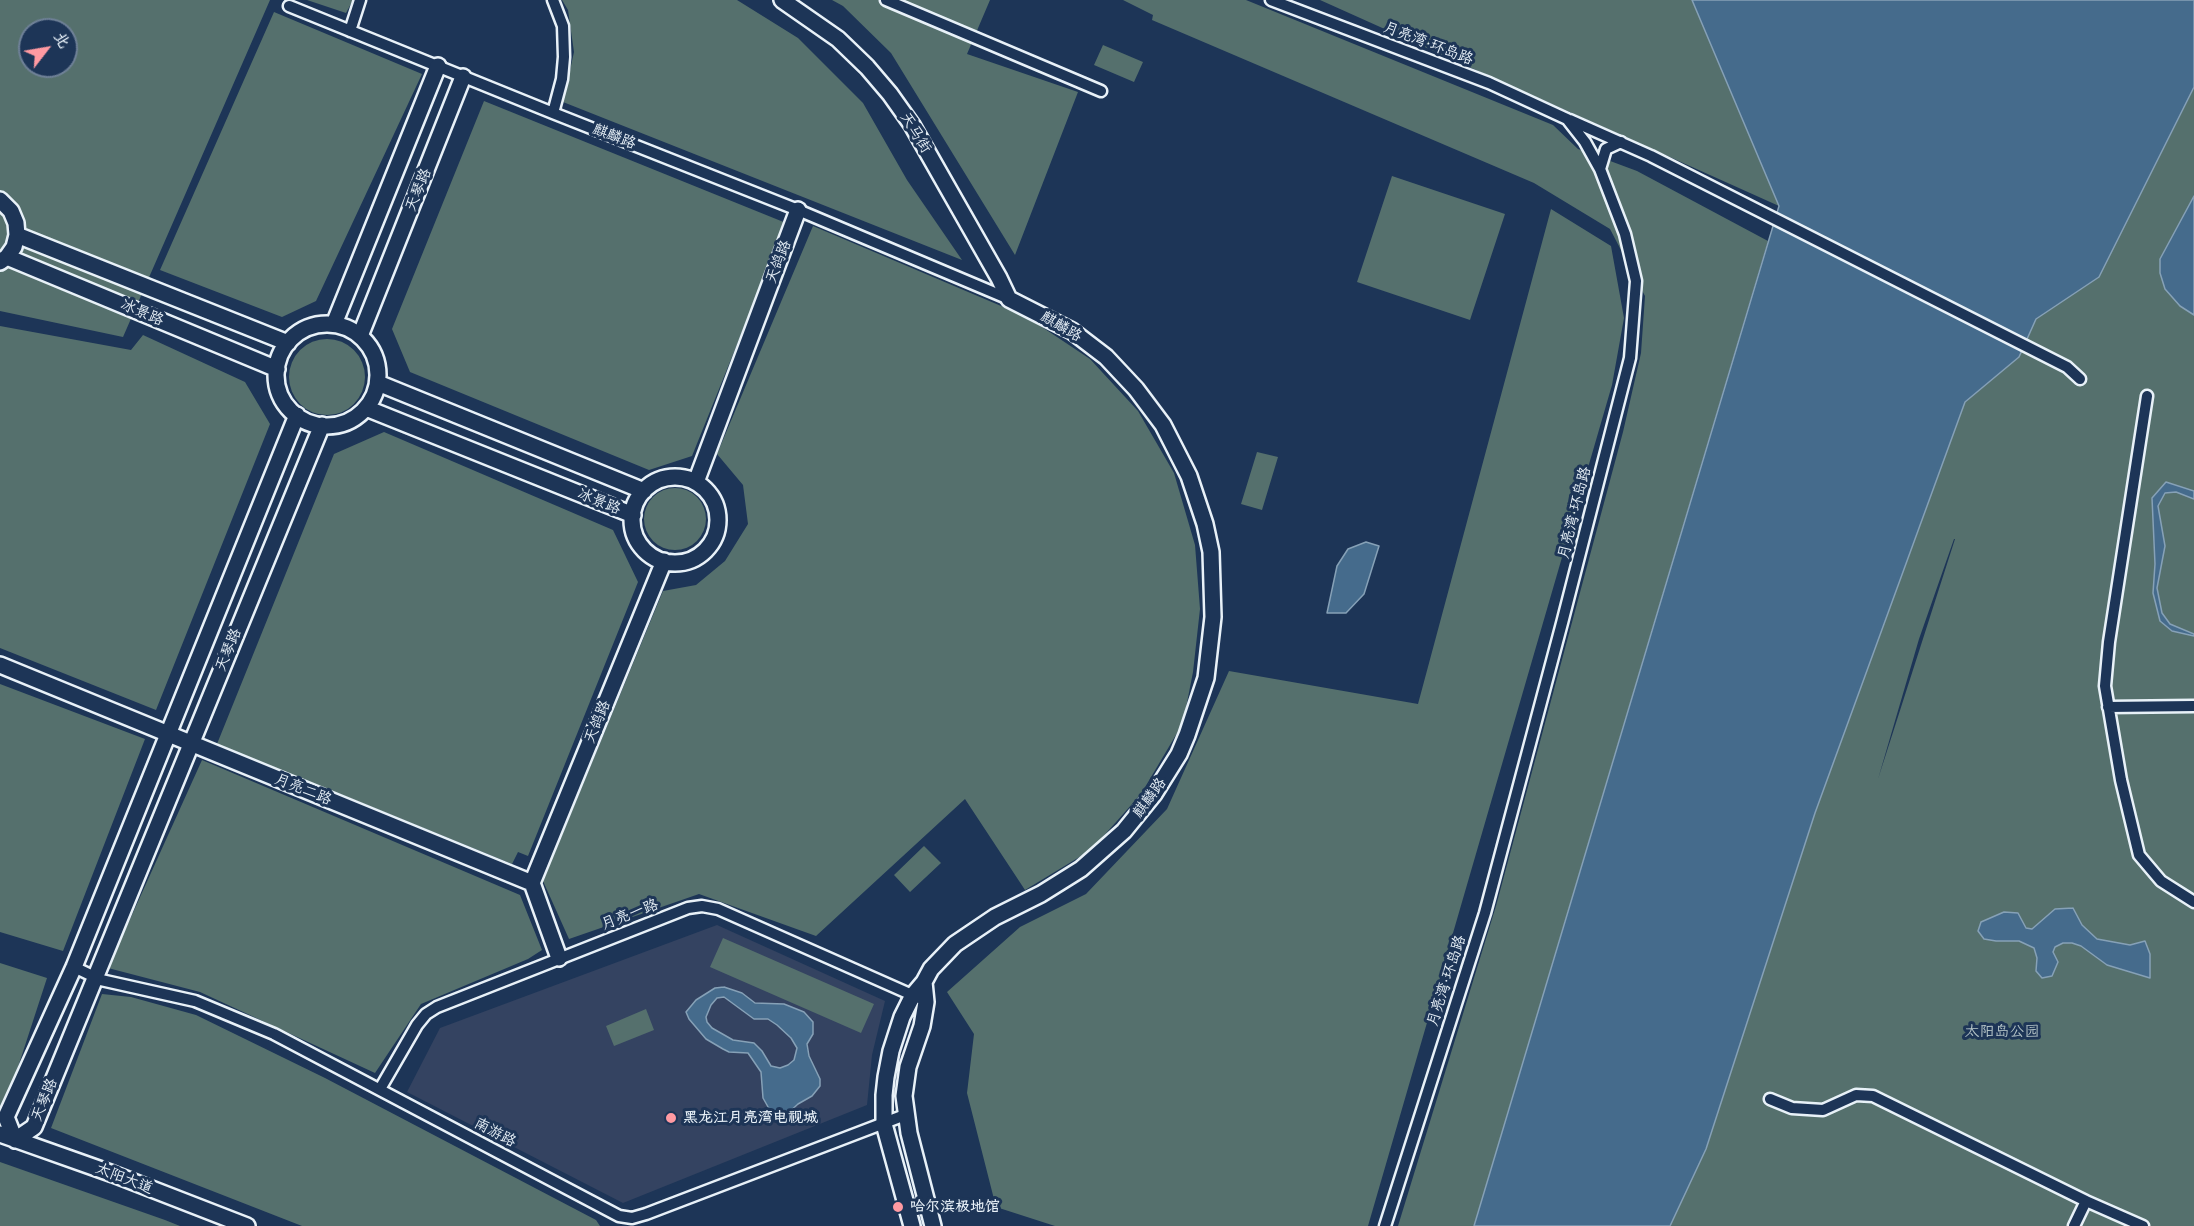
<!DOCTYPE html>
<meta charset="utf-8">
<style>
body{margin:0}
#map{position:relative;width:2194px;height:1226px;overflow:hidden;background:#1d3557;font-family:Pangolin,"LXGW WenKai TC",sans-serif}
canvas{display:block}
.north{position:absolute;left:18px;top:18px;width:60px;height:60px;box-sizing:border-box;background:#1d3557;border:2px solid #6e8097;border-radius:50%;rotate:59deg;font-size:16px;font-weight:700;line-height:24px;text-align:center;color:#e8f1f8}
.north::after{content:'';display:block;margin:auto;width:21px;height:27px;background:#ff9aa2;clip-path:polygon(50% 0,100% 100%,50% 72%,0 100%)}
</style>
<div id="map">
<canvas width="2194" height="1226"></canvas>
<div class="north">北</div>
</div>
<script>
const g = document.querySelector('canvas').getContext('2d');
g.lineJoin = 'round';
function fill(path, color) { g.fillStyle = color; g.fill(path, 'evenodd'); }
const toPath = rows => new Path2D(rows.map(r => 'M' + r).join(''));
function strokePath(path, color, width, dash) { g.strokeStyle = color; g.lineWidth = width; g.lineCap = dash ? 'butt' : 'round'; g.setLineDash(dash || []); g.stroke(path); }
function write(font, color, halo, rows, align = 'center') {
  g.font = font + ' Pangolin,"LXGW WenKai TC",sans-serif'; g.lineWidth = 6; g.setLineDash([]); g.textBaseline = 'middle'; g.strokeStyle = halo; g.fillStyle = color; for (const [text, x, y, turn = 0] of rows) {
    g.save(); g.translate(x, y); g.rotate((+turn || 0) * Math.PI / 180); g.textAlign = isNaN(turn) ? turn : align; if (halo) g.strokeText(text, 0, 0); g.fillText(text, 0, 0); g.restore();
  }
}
const built = toPath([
 [717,925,885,1001,872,1055,867,1105,623,1203,407,1092,440,1028]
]);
const green = toPath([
 [0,0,270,0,123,337,0,311],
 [30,30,66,30,66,66,30,66],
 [307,0,353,0,346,13],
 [562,0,737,0,798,38,863,103,907,180,962,260,563,102,574,52,568,10],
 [832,0,990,0,967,54,1078,92,1015,255,891,53,843,6],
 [1123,0,1246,0,1553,125,1578,149,1637,171,1768,241,1474,1226,1398,1226,1496,906,1623,432,1641,353,1645,296,1610,229,1534,183,1152,20,1153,15],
 [1320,0,1692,0,1779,206],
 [274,12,422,74,316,301,282,317,160,270],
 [1103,45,1143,62,1134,82,1094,65],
 [2194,88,2194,196,2160,259,2180,306,2194,315,2194,1226,1670,1226,1707,1146,1815,813,1965,402,2019,357,2035,319,2099,277],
 [1954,539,1955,539,1878,779,1919,639],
 [484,101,786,223,692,456,649,470,410,372,392,329],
 [1392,176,1505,214,1470,320,1357,282],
 [1551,209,1611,246,1624,318,1612,385,1368,1226,1055,1226,996,1207,967,1093,974,1034,947,992,1020,927,1086,894,1167,809,1229,671,1418,704],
 [813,226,1027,317,1090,359,1138,411,1174,473,1195,545,1200,609,1193,672,1183,723,1141,794,1091,850,1025,890,965,799,816,936,699,894,569,939,543,881,663,591,696,585,725,561,748,524,743,485,717,454],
 [0,326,131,350,143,335,245,382,270,424,156,710,0,648],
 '289 377a38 38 0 1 1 76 0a38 38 0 1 1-76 0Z',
 [384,432,613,530,638,582,528,856,518,852,512,864,217,744,334,454],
 [1257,452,1278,457,1262,510,1241,504],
 '644 519a31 31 0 1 1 62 0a31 31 0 1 1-62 0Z',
 [0,684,145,739,63,951,0,932],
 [202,760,520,895,542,950,528,959,421,1004,375,1073,200,992,108,968],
 [924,846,941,863,910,892,894,875],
 [723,938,874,1004,861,1033,710,967],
 [0,963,47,978,4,1110,0,1109],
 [102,994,131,997,196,1015,325,1078,596,1220,600,1226,302,1226,51,1128],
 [646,1009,654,1030,614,1046,606,1026],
 [0,1162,165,1220,180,1226,0,1226]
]);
const water = toPath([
 [1692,0,2194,0,2194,87,2099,277,2036,319,2019,357,1965,402,1815,813,1706,1149,1670,1226,1474,1226,1779,206,1692,0],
 [2194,196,2194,315,2180,306,2165,289,2160,273,2160,259,2194,196],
 [2166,482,2194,491,2194,499,2176,492,2165,493,2158,506,2165,546,2157,588,2162,613,2170,624,2194,634,2194,636,2172,631,2160,621,2153,593,2155,564,2152,498,2166,482],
 [1366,542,1379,546,1364,594,1346,613,1327,613,1337,566,1348,549,1366,542],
 [2073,908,2082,925,2097,939,2130,945,2145,941,2150,954,2150,978,2107,965,2081,946,2072,943,2063,943,2055,947,2053,952,2058,962,2052,976,2042,978,2036,971,2037,958,2034,948,2019,941,1996,941,1984,939,1978,931,1981,922,2004,912,2018,913,2026,928,2032,929,2055,909,2073,908],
 [724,987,742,993,755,1003,784,1004,804,1012,813,1022,813,1034,807,1044,809,1056,820,1079,820,1086,812,1096,798,1104,785,1116,777,1116,772,1114,763,1098,761,1072,748,1053,729,1052,723,1049,706,1039,689,1019,686,1012,696,1000,715,988,724,987],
 [724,997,754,1019,768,1019,777,1025,791,1038,797,1048,794,1060,788,1065,780,1068,771,1066,762,1051,754,1043,733,1040,712,1028,707,1022,706,1017,711,1005,717,998,724,997]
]);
const street = toPath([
 [553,0,563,26,564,57,562,79,553,113],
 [886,0,1101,91],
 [1271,0,1489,83,1567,119,1585,142,1600,169,1625,234,1636,281,1630,358,1562,623,1485,913,1385,1226],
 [289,6,553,113,798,210,1009,299],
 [350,31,360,0],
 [1570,120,1651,156,2067,367,2080,379],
 [1600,169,1606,149,1621,142],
 [2147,396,2109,642,2105,686,2121,780,2139,855,2161,881,2194,902],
 [2108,707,2194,706],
 [74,967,101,980,195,1001,274,1034,619,1216,632,1218,646,1214,905,1115],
 [380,1089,417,1025,426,1014,437,1007,688,908,702,906,718,909,919,998],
 [1770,1099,1792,1108,1823,1110,1856,1095,1873,1096,2086,1201],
 [2074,1226,2086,1201,2143,1226]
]);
const secondary = toPath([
 [782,0,838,39,867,67,890,94,912,125,999,278,1009,299,1072,331,1106,357,1136,389,1163,425,1189,476,1205,524,1211,552,1213,617,1206,678,1187,735,1179,754,1154,794,1124,831,1081,869,1041,894,995,917,955,944,931,969,924,982,913,995,902,1017,891,1051,886,1077,884,1095,884,1124,912,1226],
 [0,200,11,211,16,223,17,235,14,247,7,257,0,262],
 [17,235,288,343],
 [7,257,277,369],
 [334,324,438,66],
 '276 375a51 51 0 1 1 102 0a51 51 0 1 1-102 0Z',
 [360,336,463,77],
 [378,383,644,491],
 [366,408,633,515],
 [297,415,74,967,6,1117,15,1140,34,1127,322,425],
 '632 520a43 43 0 1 1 86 0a43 43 0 1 1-86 0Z',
 [696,482,798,210],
 [0,665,532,883,559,958],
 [532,883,664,561],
 [924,982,926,1002,922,1026,908,1067,904,1096,909,1133,933,1226],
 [0,1134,113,1174,247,1226]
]);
const markers = [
 [671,1118,6,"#ff9aa2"],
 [898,1207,6,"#ff9aa2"]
];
const streetNames = [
 ["月亮湾·环岛路",1428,44,21],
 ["天马街",915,133,58],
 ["麒麟路",614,137,21],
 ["天琴路",419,190,-68],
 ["天鸽路",779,262,-69],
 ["冰景路",142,313,23],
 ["麒麟路",1061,327,30],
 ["冰景路",599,502,22],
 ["月亮湾·环岛路",1575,513,-76],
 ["天琴路",229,650,-68],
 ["天鸽路",598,722,-68],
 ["月亮二路",303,790,22],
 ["麒麟路",1150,798,-54],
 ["月亮一路",630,915,-21],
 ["月亮湾·环岛路",1447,981,-72],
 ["天琴路",45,1100,-68],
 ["南游路",495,1133,28],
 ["太阳大道",124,1179,21]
];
const parkNames = [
 ["太阳岛公园",2002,1032]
];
const poiNames = [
 ["黑龙江月亮湾电视城",683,1118],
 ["哈尔滨极地馆",910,1207]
];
fill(built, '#344361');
fill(green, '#55706d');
fill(water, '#456b8c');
strokePath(water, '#86a1b7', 1.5);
strokePath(street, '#e8f1f8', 15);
strokePath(secondary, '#e8f1f8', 20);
strokePath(street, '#1d3557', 10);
strokePath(secondary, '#1d3557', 15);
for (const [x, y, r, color] of markers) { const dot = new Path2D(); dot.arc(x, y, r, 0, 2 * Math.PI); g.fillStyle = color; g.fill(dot); strokePath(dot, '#1d3557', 2); }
write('15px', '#e8f1f8', '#1d3557', streetNames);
write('15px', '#b5c4c7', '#1d3557', parkNames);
write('bold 15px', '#e8f1f8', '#1d3557', poiNames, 'left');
</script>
